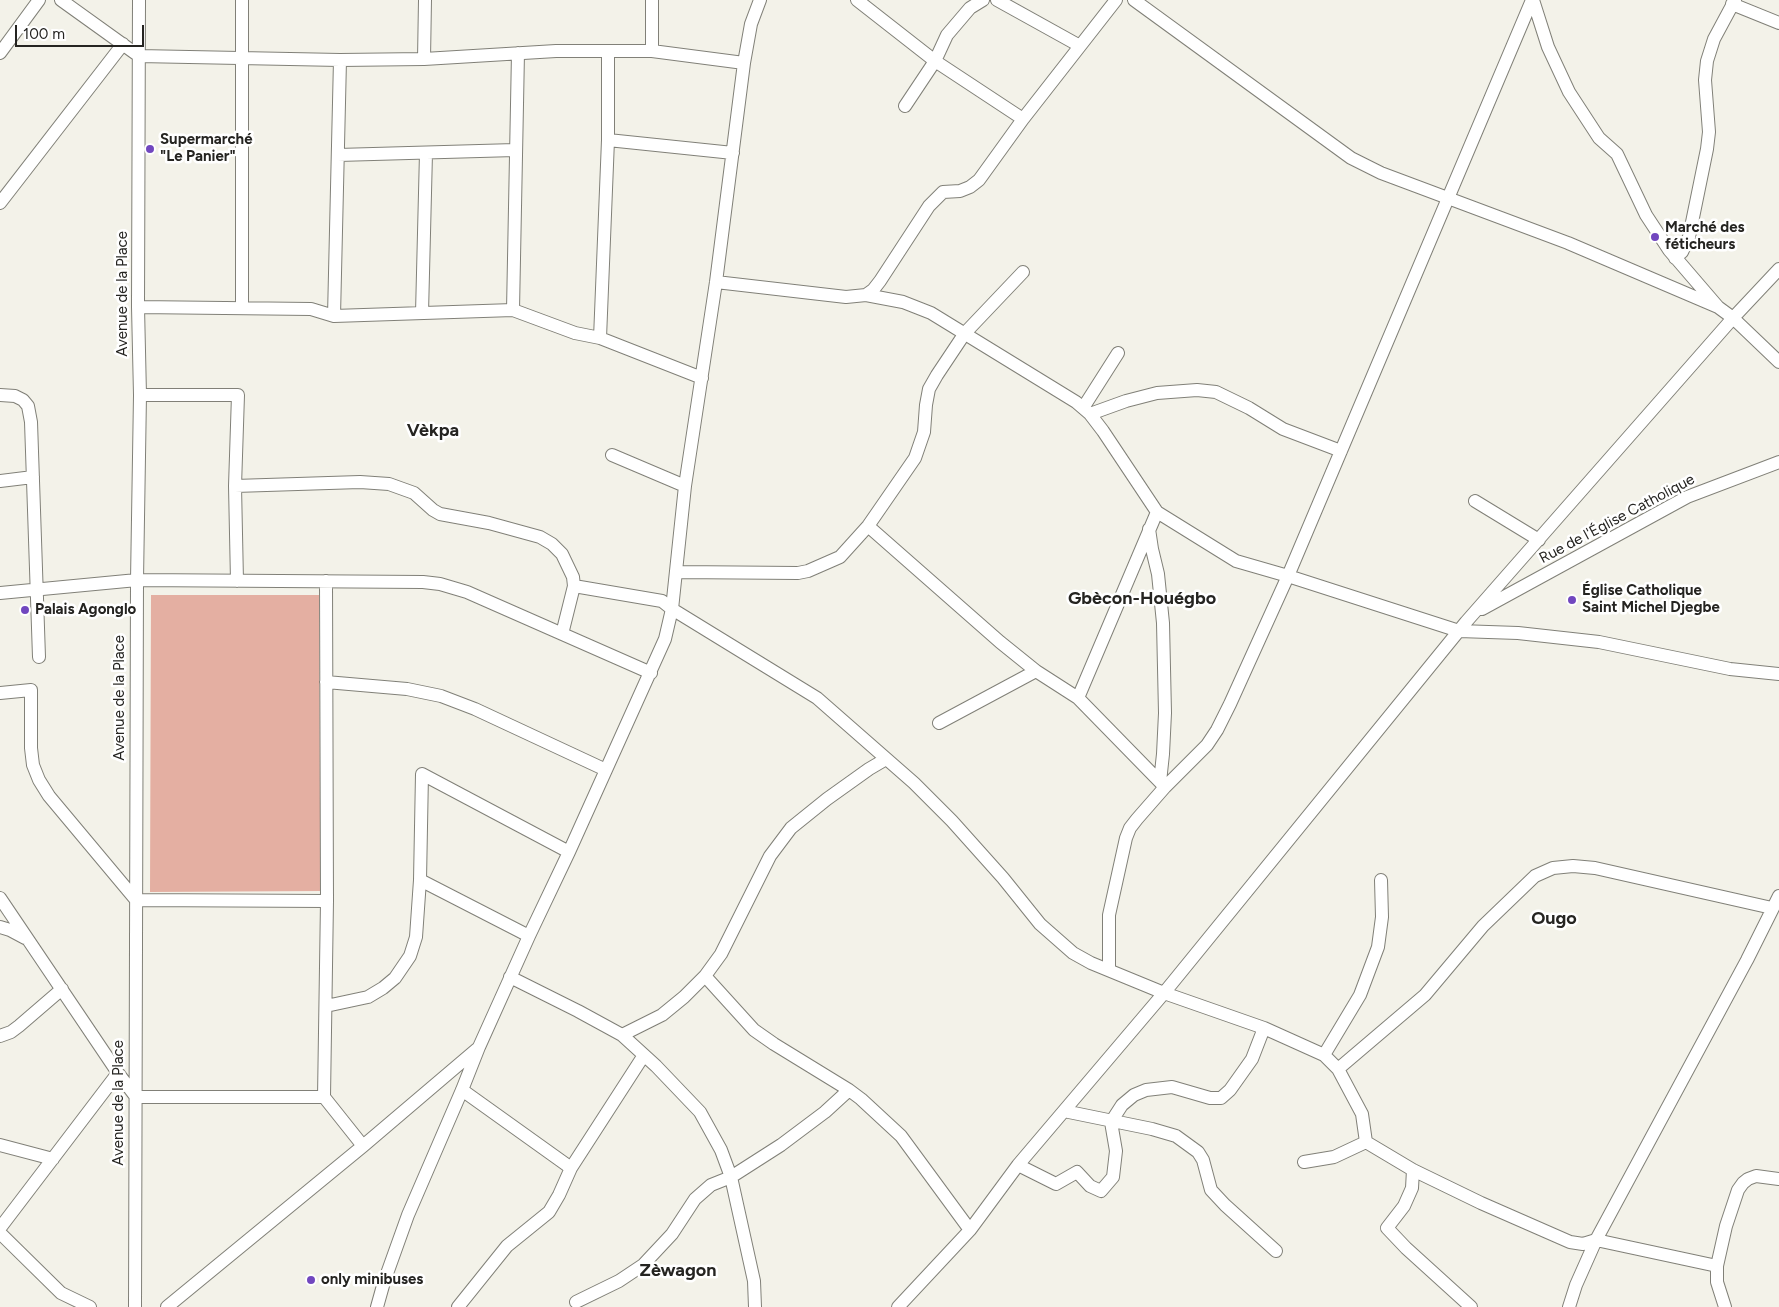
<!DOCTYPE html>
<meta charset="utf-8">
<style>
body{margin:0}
#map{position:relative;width:1779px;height:1307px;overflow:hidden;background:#f3f2e9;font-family:Figtree,sans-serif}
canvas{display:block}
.scale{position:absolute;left:15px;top:25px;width:129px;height:22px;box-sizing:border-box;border:2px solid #252421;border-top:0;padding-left:6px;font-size:15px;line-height:18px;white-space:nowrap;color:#252421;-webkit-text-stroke:4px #fff;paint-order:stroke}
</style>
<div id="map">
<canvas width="1779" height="1307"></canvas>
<div class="scale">100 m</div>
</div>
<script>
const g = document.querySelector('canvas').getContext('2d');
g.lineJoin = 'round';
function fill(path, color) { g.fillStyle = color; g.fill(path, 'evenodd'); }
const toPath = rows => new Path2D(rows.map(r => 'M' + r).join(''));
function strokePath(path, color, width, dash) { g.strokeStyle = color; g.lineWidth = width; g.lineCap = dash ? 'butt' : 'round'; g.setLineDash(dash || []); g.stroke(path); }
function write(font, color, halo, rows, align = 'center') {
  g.font = font + ' Figtree,sans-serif'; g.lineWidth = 5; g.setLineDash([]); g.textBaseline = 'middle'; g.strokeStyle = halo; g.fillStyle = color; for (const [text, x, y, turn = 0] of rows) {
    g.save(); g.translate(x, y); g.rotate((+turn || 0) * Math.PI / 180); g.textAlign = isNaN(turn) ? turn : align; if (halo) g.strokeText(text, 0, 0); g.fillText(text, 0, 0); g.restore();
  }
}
const green = toPath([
 [151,595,319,595,320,806,322,891,150,892]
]);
const minor = toPath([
 [61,0,139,56,340,60,424,59,556,51,652,51,744,63],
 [652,0,652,51],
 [857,0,935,61,1023,119],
 [997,0,1080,46],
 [1134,0,1351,158,1381,173,1568,243,1718,307],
 [1533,0,1548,47,1569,92,1599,138,1617,154,1646,215,1669,250,1718,307,1733,318,1779,362],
 [1732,4,1779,23],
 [0,53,39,0],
 [424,59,425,0],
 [905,106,935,61,947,35,970,8,983,0],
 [608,140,733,153],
 [338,155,515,150],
 [0,203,123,44],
 [1675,258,1682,252,1689,237,1707,149,1709,132,1705,80,1707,61,1714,39,1735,0],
 [716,282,846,297,866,295,873,290,880,281,929,206,943,192,960,191,970,187,979,180,1023,119,1116,0],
 [866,295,903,302,931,313,1076,402,1090,414,1103,431,1157,512,1236,561,1288,576,1459,631,1518,633,1599,642,1730,669,1779,674],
 [138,307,311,309,334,316,513,310,575,333,600,338,702,378],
 [242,307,242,0],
 [513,310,518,53],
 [422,313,426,153],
 [334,316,340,60],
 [600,338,608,140,608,51],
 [0,395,15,396,23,400,28,406,31,422,39,657],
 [140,395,238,395,235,486,237,581],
 [1083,408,1118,353],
 [1090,414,1126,401,1157,393,1197,390,1216,392,1249,408,1283,429,1341,451],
 [612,455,685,486],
 [0,481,33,477],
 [235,486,360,482,389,484,414,493,433,510,440,514,489,523,540,537,552,544,562,554,573,577,574,586,562,634],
 [1475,501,1539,540],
 [868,526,1000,642,1036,671,1078,698,1165,787],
 [1149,529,1152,549,1158,574,1163,623,1165,713,1163,754,1160,782],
 [676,572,798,573,808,571,840,557,868,526,915,458,924,432,926,405,929,389,937,375,965,333,1023,272],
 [326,581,327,901,324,1097,363,1146],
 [574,586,662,601,672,609,817,698,914,783,952,821,1003,878,1040,924,1073,953,1091,963,1164,993,1264,1028,1324,1055,1338,1069,1362,1114,1366,1142,1334,1157,1304,1162],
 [0,593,137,580,423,582,440,584,467,592,651,673],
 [1482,609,1687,497,1779,462],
 [326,682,407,689,441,696,475,709,606,770],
 [0,693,31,690,31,748,33,765,39,780,49,796,136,900,327,901],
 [1078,698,1157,512],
 [939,723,1036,671],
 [420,880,529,936],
 [0,898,118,1073,136,1097,324,1097],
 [0,927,10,930,25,938],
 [1109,970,1109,915,1126,838,1130,828,1137,819,1165,787,1207,745,1217,730,1230,704,1288,576,1532,0],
 [705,976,754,1030,774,1044,849,1090,861,1099,901,1136,970,1230],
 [510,977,578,1011,622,1035,656,1066,700,1112,721,1150,731,1177,754,1281,755,1307],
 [326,1006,368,997,383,988,395,978,410,956,416,937,420,880,422,774,569,852],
 [622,1035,662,1015,684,997,705,976,721,954,770,856,791,828,827,799,869,769,886,759],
 [0,1036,11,1032,19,1026,62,989],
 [1324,1055,1360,995,1378,947,1382,917,1381,880],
 [1338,1069,1425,995,1483,926,1535,876,1553,868,1573,866,1595,868,1772,908],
 [462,1090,571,1168],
 [1064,1111,1152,1129,1176,1136,1198,1152,1203,1160,1211,1190,1225,1205,1276,1251],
 [1366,1142,1413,1170,1481,1203,1570,1242,1583,1244,1596,1240,1717,1266],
 [0,1145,53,1159],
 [1018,1165,1056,1184,1077,1172,1090,1186,1101,1191,1113,1177,1116,1151,1111,1122,1122,1105,1134,1095,1146,1090,1172,1087,1210,1098,1221,1098,1230,1090,1252,1059,1264,1028],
 [1413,1170,1412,1188,1404,1206,1387,1228,1406,1248,1471,1307],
 [0,1228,118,1073],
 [0,1233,61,1293,90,1307],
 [576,1302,619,1281,643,1265,672,1234,695,1199,711,1185,731,1177,781,1145,825,1112,849,1090],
 [135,1307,137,580,140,395,138,307,139,0],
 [167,1307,363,1146,477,1049],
 [377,1307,384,1282,408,1215,462,1090,479,1047,529,936,569,852,665,639,672,609,685,486,716,282,744,63,751,24,760,0],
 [458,1307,507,1246,549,1212,559,1195,571,1168,644,1055],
 [898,1307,970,1230,1018,1165,1164,993,1466,622,1733,318,1779,269],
 [1569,1307,1576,1285,1596,1240,1747,960,1779,896],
 [1725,1307,1717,1282,1717,1266,1726,1226,1738,1190,1743,1183,1748,1179,1756,1176,1779,1179]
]);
const markers = [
 [150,149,5,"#7147bf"],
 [1655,237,5,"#7147bf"],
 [1572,600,5,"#7147bf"],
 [25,610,5,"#7147bf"],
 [311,1280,5,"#7147bf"]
];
const poiNames = [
 ["Supermarché",160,140],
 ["\"Le Panier\"",160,157],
 ["Marché des",1665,228],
 ["féticheurs",1665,245],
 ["Église Catholique",1582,591],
 ["Saint Michel Djegbe",1582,608],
 ["Palais Agonglo",35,610],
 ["only minibuses",321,1280]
];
const streetNames = [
 ["Avenue de la Place",123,294,-90],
 ["Rue de l'Église Catholique",1617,519,-28],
 ["Avenue de la Place",120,698,-90],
 ["Avenue de la Place",119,1103,-90]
];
const quarterNames = [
 ["Vèkpa",433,431],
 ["Gbècon-Houégbo",1142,599],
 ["Ougo",1554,919],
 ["Zèwagon",678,1271]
];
fill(green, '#e4afa2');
strokePath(minor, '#818078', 14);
strokePath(minor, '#fff', 12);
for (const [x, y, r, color] of markers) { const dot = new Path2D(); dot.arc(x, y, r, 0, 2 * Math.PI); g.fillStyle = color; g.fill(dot); strokePath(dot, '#fff', 2); }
write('bold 15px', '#252421', '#fff', poiNames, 'left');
write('15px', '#252421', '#fff', streetNames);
write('bold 18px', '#252421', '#fff', quarterNames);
</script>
